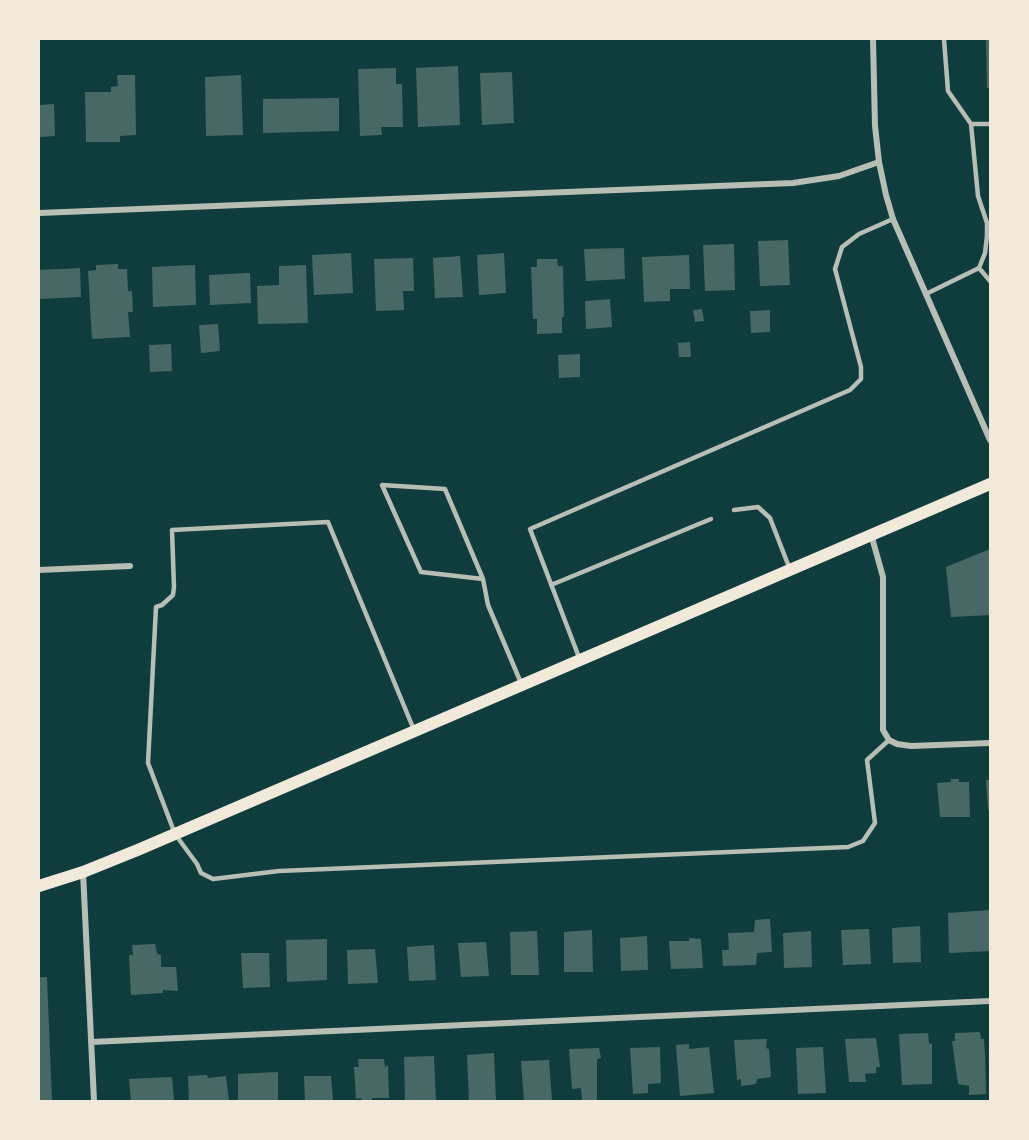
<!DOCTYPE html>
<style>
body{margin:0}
#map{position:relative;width:1029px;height:1140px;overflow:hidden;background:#0f3d3e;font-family:Raleway,sans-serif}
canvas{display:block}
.frame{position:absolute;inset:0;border:40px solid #f1e9da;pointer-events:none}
</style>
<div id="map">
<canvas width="1029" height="1140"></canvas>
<div class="frame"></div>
</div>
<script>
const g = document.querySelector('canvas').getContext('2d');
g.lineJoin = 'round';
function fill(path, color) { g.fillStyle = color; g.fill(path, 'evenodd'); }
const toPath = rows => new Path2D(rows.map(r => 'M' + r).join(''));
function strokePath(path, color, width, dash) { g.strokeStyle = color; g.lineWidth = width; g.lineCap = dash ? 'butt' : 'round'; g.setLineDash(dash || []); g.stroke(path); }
const building = toPath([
 [986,39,990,39,990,88,987,88],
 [458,66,460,125,418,127,416,68],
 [396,68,396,84,402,84,403,127,381,127,382,135,360,136,358,69],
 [512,72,514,123,482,125,480,73],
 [117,75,135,75,136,135,120,136,120,142,86,142,85,92,111,92,111,87,118,86],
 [241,75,243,135,206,136,205,77],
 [339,98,339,131,263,133,263,99],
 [54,104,55,136,39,137,39,105],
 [788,240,790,285,760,286,758,241],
 [734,244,735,290,705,291,703,245],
 [624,248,625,279,586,281,584,249],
 [351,253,353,293,314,295,312,255],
 [504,253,506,293,479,295,477,255],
 [689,255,690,289,670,289,670,301,644,302,642,257],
 [460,256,463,297,435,298,433,258],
 [413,258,414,291,403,291,404,310,376,311,374,259],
 [537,259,557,259,558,266,563,266,564,317,562,317,562,333,537,334,537,319,533,319,531,267,537,267],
 [118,264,118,269,127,269,128,291,132,291,133,312,128,312,130,337,92,339,88,271,96,270,96,265],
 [195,265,196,305,153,307,152,267],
 [306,265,308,323,258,324,257,286,279,285,279,266],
 [80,268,81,297,39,299,39,270],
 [250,273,251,303,210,305,209,275],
 [610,299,612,327,586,329,585,301],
 [702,309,704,321,695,322,693,310],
 [770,310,770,332,751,333,750,311],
 [218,324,220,351,201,353,199,325],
 [690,342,691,357,679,357,678,343],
 [171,344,172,371,150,372,149,345],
 [580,354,580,377,559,378,558,355],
 [990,549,990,615,951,617,946,567],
 [951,779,959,779,959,782,969,782,970,817,940,817,937,783,951,782],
 [986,780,990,780,990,809,988,810],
 [990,910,990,951,949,953,948,913],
 [770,919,772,952,757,953,756,965,723,966,722,950,729,950,728,933,754,932,755,920],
 [920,926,921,962,893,963,892,928],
 [869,929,871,964,843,965,841,930],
 [592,930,593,972,564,972,564,932],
 [537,931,539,975,511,975,510,932],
 [811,931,812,967,784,968,783,933],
 [647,936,648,970,621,971,620,938],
 [689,938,701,939,703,968,671,969,669,941,689,941],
 [327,939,327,980,287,982,286,940],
 [486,942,489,976,461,977,458,943],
 [155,944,157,954,161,955,161,967,176,967,178,991,163,990,163,993,131,995,129,955,133,955,132,945],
 [434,945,436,980,409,981,407,947],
 [375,949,378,983,348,984,347,950],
 [241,953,269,953,270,987,243,988],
 [39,977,47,977,52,1101,39,1101],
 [980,1032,981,1039,984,1039,985,1054,986,1094,969,1095,969,1086,958,1084,952,1041,955,1041,955,1033],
 [928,1033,929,1043,932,1044,932,1084,902,1085,899,1034],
 [876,1038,880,1067,876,1067,876,1073,865,1074,866,1082,849,1082,845,1039],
 [767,1039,766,1048,769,1049,771,1077,757,1079,756,1084,741,1086,741,1079,737,1080,734,1040],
 [689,1044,689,1049,709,1047,714,1093,680,1096,676,1045],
 [660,1047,661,1083,648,1084,648,1093,633,1094,630,1048],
 [823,1047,826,1093,798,1094,796,1048],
 [599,1048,601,1058,597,1059,597,1101,582,1101,581,1088,572,1089,569,1049],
 [494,1053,496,1101,469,1101,467,1055],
 [434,1056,436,1101,405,1101,404,1057],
 [358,1059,384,1059,385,1067,388,1065,389,1098,372,1098,372,1101,362,1101,361,1098,356,1099,354,1067,359,1067],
 [549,1060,552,1101,524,1101,521,1061],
 [278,1072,278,1101,238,1101,238,1074],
 [207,1075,208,1078,226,1076,229,1101,189,1101,188,1076],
 [304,1076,331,1076,333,1101,305,1101],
 [172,1077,174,1101,131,1101,129,1079]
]);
const service = toPath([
 [971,124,990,124],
 [979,268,990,281],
 [926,294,979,268,985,253,987,236,987,223,978,196,971,124,948,91,944,39],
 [734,510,758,507,770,518,789,567],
 [483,579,421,572,382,485,445,489,483,579,488,605,521,683],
 [551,585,711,519],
 [580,660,530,529,850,390,861,379,861,367,835,269,842,247,859,234,893,219],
 [414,730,328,522,172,530,174,587,173,595,162,605,156,607,148,763,175,834,197,864,201,873,213,879,279,871,848,847,863,841,875,823,867,760,889,740]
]);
const minor = toPath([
 [873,39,875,126,879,162,886,195,893,219,990,440],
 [39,213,793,183,839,176,879,162],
 [871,534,883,577,883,730,889,740,897,744,911,746,990,743],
 [39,570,130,566],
 [83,872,94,1101],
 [91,1042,990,1001]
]);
const secondary = toPath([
 [39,886,83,872,140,849,990,484]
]);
fill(building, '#486865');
strokePath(service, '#b8beb3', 4.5);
strokePath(minor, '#b8beb3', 6);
strokePath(secondary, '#f1e9da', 12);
</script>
